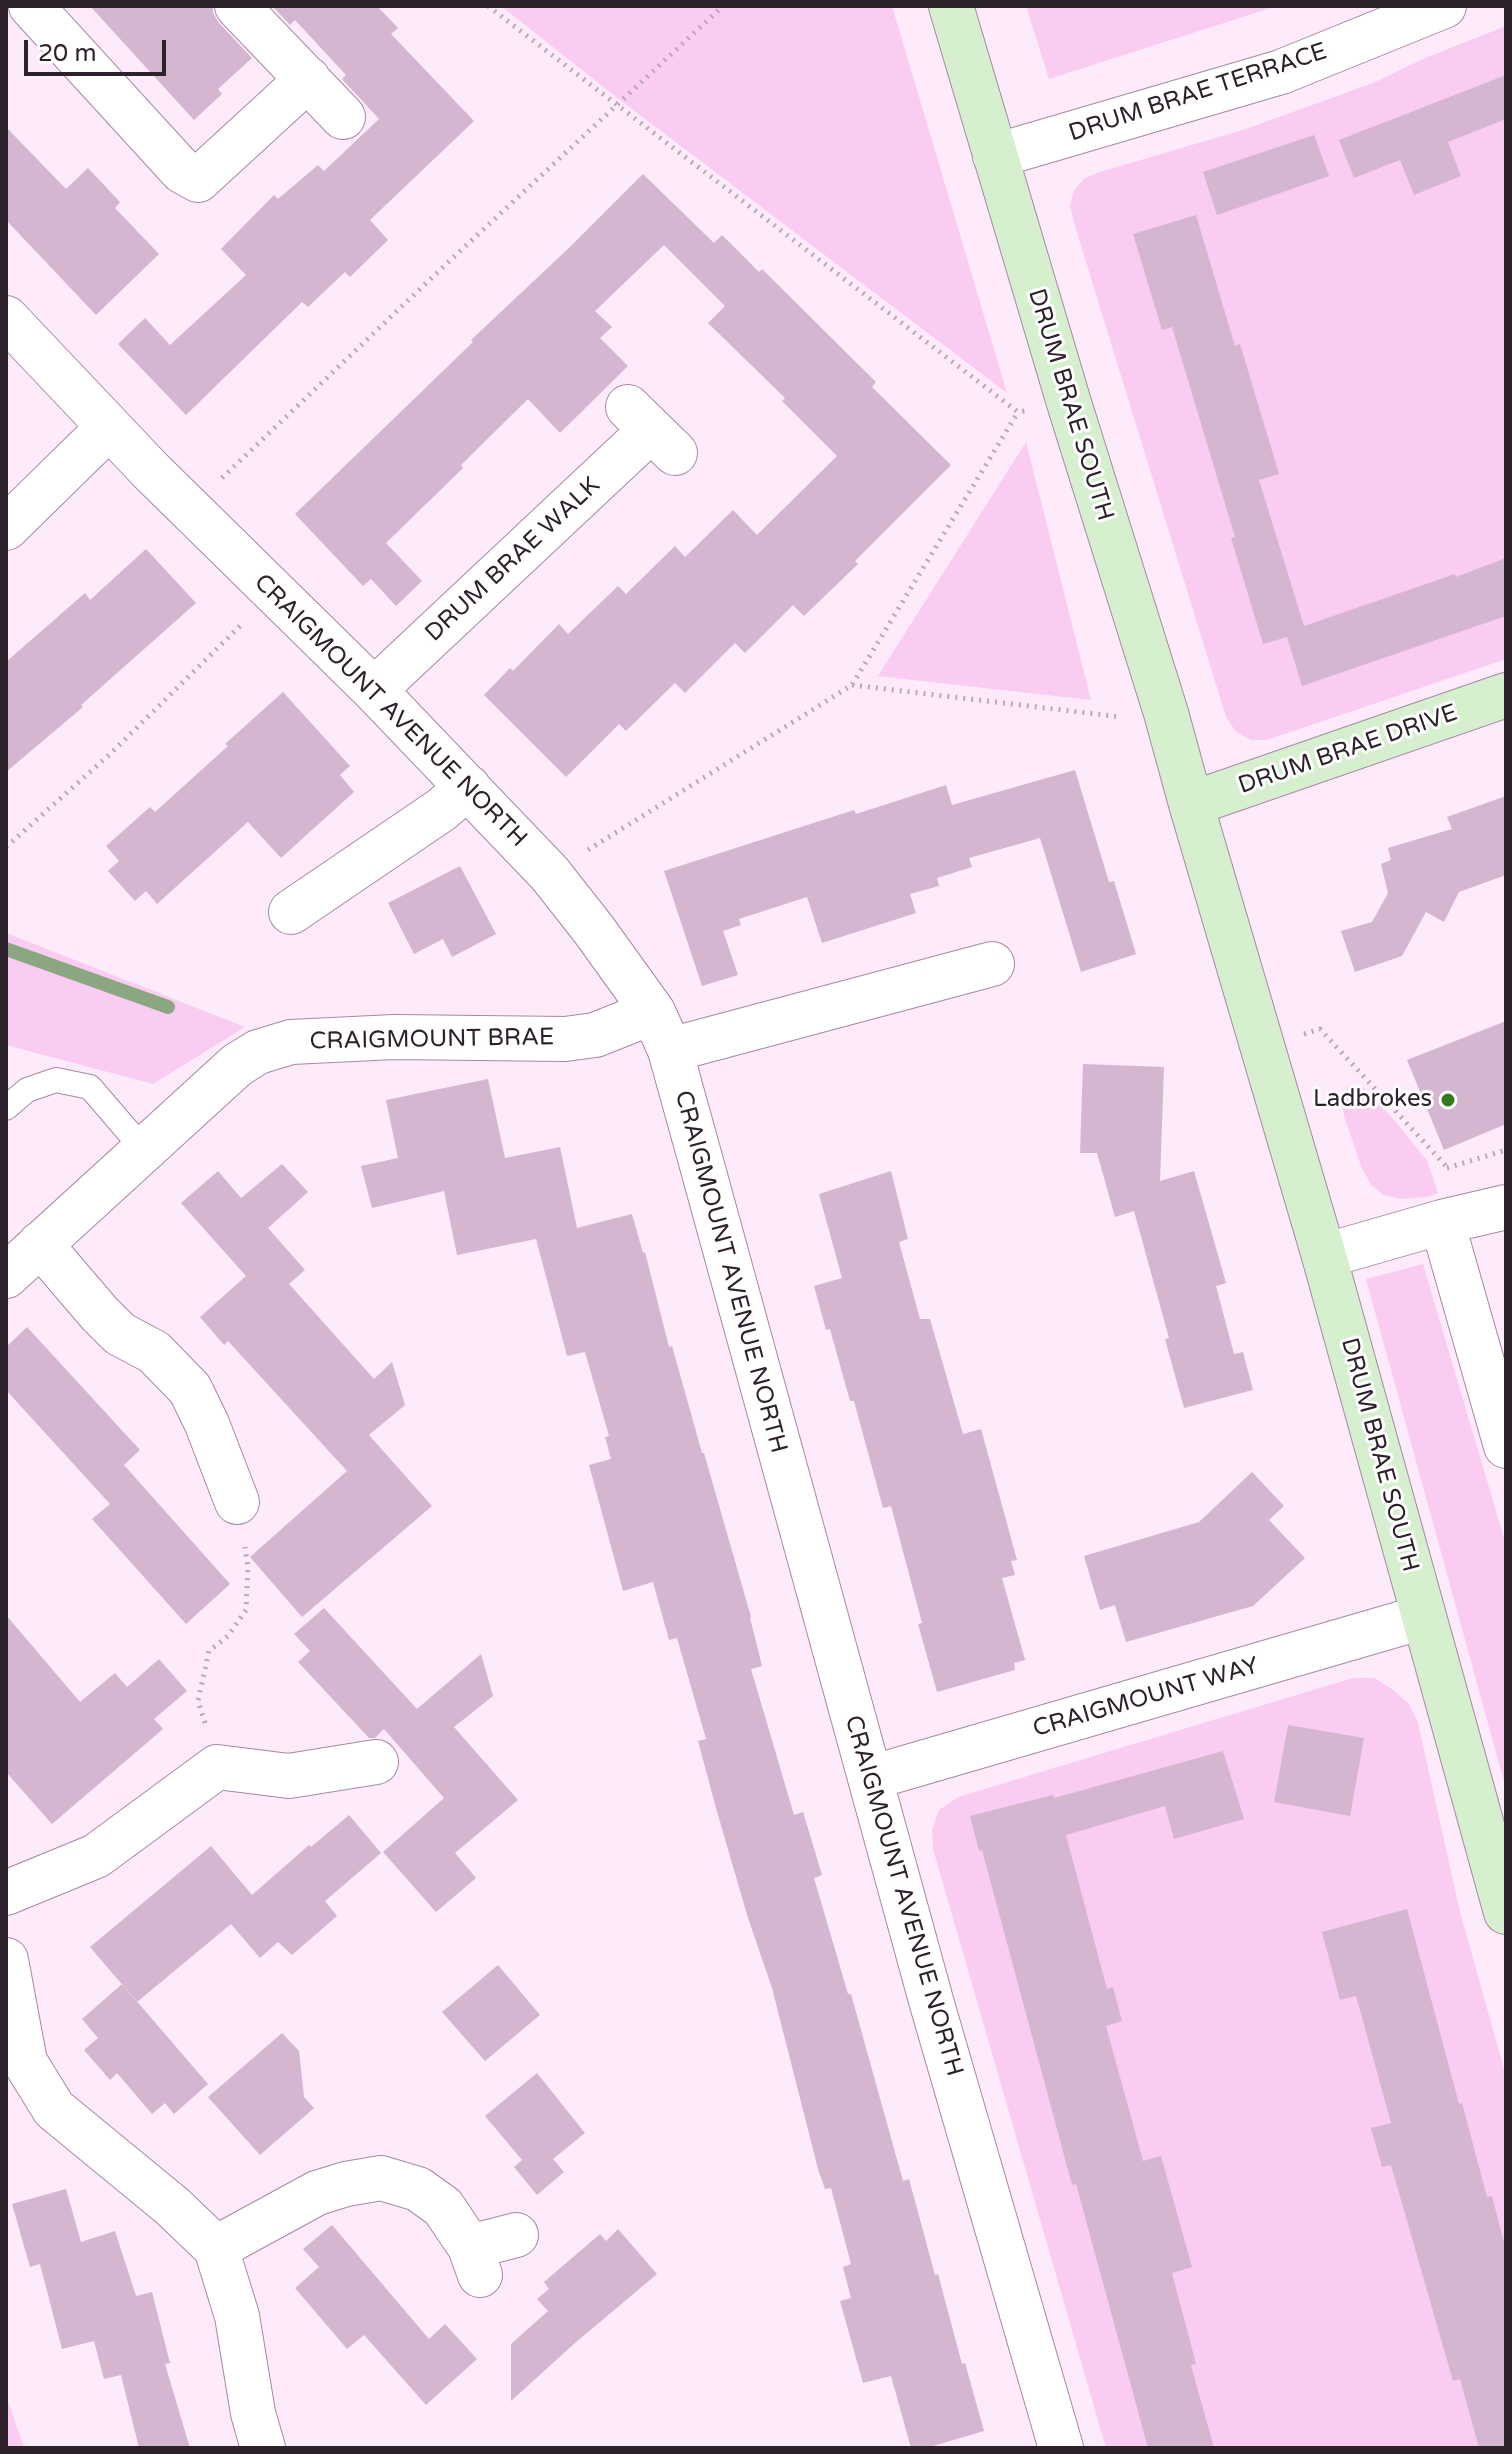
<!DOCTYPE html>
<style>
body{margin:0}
#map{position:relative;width:1512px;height:2454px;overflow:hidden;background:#fdeafa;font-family:"Varela Round",sans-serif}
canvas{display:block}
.frame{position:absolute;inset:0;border:8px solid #2d212b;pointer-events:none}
.scale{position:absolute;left:24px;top:40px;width:142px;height:36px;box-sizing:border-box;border:4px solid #2d212b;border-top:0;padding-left:10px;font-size:24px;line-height:28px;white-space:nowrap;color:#2d212b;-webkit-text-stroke:6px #fefefe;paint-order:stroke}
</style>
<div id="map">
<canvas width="1512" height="2454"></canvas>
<div class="frame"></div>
<div class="scale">20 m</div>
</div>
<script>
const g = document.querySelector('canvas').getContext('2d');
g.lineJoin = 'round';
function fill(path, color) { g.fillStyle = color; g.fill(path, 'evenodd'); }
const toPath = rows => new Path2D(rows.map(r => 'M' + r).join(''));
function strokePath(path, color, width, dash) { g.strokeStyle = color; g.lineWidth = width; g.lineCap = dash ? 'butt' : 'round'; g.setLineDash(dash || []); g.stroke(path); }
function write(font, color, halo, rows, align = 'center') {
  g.font = font + ' "Varela Round",sans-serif'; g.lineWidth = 6; g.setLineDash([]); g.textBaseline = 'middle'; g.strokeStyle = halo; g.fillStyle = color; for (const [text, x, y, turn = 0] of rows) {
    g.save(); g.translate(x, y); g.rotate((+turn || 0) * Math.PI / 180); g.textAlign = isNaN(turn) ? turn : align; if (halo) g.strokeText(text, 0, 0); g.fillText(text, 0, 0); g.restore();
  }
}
const green = toPath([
 [501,6,892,6,1007,393,620,100],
 [1026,6,1277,6,1049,79],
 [1506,26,1506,659,1267,740,1251,740,1236,732,1226,717,1075,226,1070,206,1074,190,1085,178,1100,172,1243,130,1373,83,1423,59],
 [1026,442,1091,700,878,676],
 [6,934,6,933,245,1027,153,1084,6,1045],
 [1350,1085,1363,1087,1397,1123,1427,1161,1438,1193,1427,1197,1402,1199,1384,1195,1371,1185,1361,1166,1344,1116,1341,1099,1343,1092],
 [1423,1264,1506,1545,1506,1789,1366,1279],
 [1353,1678,1374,1678,1392,1689,1409,1704,1418,1723,1460,1912,1506,2076,1506,2448,1106,2448,933,1849,932,1830,939,1810,958,1797],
 [6,2395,24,2448,6,2448]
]);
const stream = toPath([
 [6,949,168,1007]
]);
const building = toPath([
 [90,6,213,6,213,13,219,23,252,58,218,89,222,94,194,120],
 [272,6,377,6,398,28,391,34,474,121,370,220,388,240,350,277,345,272,308,307,302,302,186,415,118,344,145,318,170,345,246,275,221,249,274,195,278,199,318,165,324,171,379,119,342,79,346,75,295,20,290,25],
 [1506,75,1506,119,1448,142,1461,176,1414,195,1400,160,1354,178,1339,140],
 [6,127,66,189,88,168,120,202,115,208,159,254,96,315,6,220],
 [1314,135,1329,176,1217,215,1203,172],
 [643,174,714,243,722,235,759,272,762,269,876,382,872,387,951,465,855,561,858,564,804,616,793,605,745,653,735,643,685,693,675,683,626,731,619,724,566,777,484,695,510,668,513,671,559,624,568,634,618,586,626,594,675,546,685,557,733,510,757,535,837,456,782,401,785,398,708,323,725,306,664,245,595,311,612,327,600,338,628,366,560,433,528,399,461,465,463,468,386,543,422,581,396,606,371,579,363,586,295,514,473,342,471,340,571,246],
 [1196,215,1235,346,1240,344,1279,474,1259,480,1304,626,1455,574,1456,577,1506,558,1506,616,1302,686,1287,637,1263,644,1231,538,1235,537,1172,327,1162,330,1133,234],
 [146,549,196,603,81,705,83,707,6,772,6,662,85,593,90,600],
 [283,692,350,766,340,775,354,792,281,858,248,822,157,904,146,891,135,901,108,871,119,861,106,846,150,807,155,812,228,746,225,744],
 [1075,770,1109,882,1114,881,1136,954,1081,972,1040,838,969,858,972,867,937,878,939,886,910,894,916,913,822,943,807,897,739,919,741,925,723,931,738,975,702,986,664,871,854,810,856,814,946,785,952,805],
 [1506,796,1506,875,1459,892,1444,922,1426,912,1402,956,1355,972,1341,931,1372,922,1388,893,1381,864,1391,860,1388,848,1452,829,1447,817],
 [460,866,496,934,452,957,443,939,414,954,388,903],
 [1506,1021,1506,1124,1444,1150,1407,1060],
 [1083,1064,1164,1067,1160,1181,1194,1171,1226,1283,1216,1286,1234,1354,1243,1352,1253,1390,1184,1408,1165,1339,1169,1338,1134,1211,1115,1217,1097,1153,1080,1153],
 [488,1079,505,1158,560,1147,577,1228,632,1214,643,1253,645,1252,669,1347,672,1346,702,1453,704,1453,751,1617,750,1618,762,1666,751,1669,794,1815,803,1812,822,1875,814,1878,848,1994,851,1994,903,2181,909,2179,935,2275,938,2274,962,2364,965,2363,984,2431,926,2448,911,2448,891,2376,863,2383,840,2301,851,2298,843,2267,851,2264,831,2188,825,2189,818,2169,772,1988,748,1918,716,1808,698,1741,706,1739,677,1638,669,1640,653,1582,623,1591,589,1465,611,1459,605,1437,609,1436,585,1352,567,1356,536,1239,457,1255,444,1191,372,1208,361,1166,398,1158,386,1100],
 [282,1164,308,1192,268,1228,305,1270,289,1284,374,1379,392,1362,405,1405,369,1435,432,1506,302,1617,250,1557,347,1471,228,1341,224,1345,200,1317,246,1276,181,1203,218,1171,241,1198],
 [891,1171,908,1239,899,1242,920,1319,930,1319,963,1434,981,1429,1017,1560,1011,1561,1015,1575,1002,1578,1025,1660,1014,1663,1015,1670,937,1692,918,1624,922,1623,891,1506,883,1508,854,1401,850,1401,830,1329,826,1330,814,1286,842,1278,819,1194],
 [27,1327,140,1450,124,1465,230,1584,186,1624,92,1519,110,1504,6,1390,6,1347],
 [1252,1472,1284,1506,1269,1520,1305,1558,1253,1606,1126,1642,1115,1605,1100,1610,1084,1556,1199,1522],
 [324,1608,417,1709,481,1654,493,1696,454,1727,518,1800,455,1853,476,1878,436,1912,383,1852,444,1798,384,1729,375,1738,369,1738,298,1662,310,1651,294,1634],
 [6,1615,80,1702,115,1673,127,1687,159,1659,187,1691,154,1719,163,1729,52,1824,6,1772],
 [1288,1725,1364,1738,1350,1816,1274,1802],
 [1223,1751,1244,1819,1174,1839,1165,1806,1066,1835,1107,1989,1113,1987,1122,2021,1106,2026,1143,2161,1161,2156,1192,2267,1172,2273,1196,2364,1191,2365,1214,2448,1148,2448,1076,2184,1072,2185,982,1850,979,1851,970,1816,1053,1795,1054,1798],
 [349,1815,381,1853,325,1901,337,1916,292,1955,278,1942,260,1958,231,1924,137,2002,90,1947,211,1846,252,1895,309,1845,311,1847],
 [1407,1909,1459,2104,1462,2103,1487,2197,1492,2196,1506,2250,1506,2448,1479,2448,1460,2379,1453,2381,1391,2165,1382,2167,1371,2128,1391,2123,1356,1996,1340,2000,1322,1932],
 [498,1965,540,2015,485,2061,442,2012],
 [122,1984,208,2084,174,2114,165,2103,152,2114,117,2073,110,2080,84,2050,98,2038,82,2019],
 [282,2033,299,2051,304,2097,314,2108,260,2155,208,2097],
 [537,2073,585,2133,553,2159,564,2172,537,2195,514,2167,522,2160,485,2116],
 [66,2189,81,2242,115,2231,136,2296,152,2292,170,2363,165,2364,190,2448,139,2448,121,2375,104,2379,94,2341,62,2349,40,2264,30,2267,12,2204],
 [332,2225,429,2339,445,2324,477,2359,426,2405,364,2335,347,2349,295,2288,319,2267,303,2249],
 [618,2229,657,2274,575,2343,511,2401,511,2344,548,2311,537,2299,549,2289,544,2282,600,2234,606,2241]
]);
const path = toPath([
 [488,6,1018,412,1025,411],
 [222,478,442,268,723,6],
 [852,685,1121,717],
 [6,847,109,755,241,625],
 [588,850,852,685,1018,412],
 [1304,1034,1320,1029,1446,1166],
 [1447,1168,1506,1150],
 [205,1723,198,1701,209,1651,228,1636,246,1610,248,1567,245,1547]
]);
const lane = toPath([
 [6,1108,27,1090,56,1080,90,1087,145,1151]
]);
const street = toPath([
 [31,6,182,171,198,180,308,79],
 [237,6,343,117],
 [995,156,1281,72,1444,6],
 [6,318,151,471,374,690,550,874,594,930,653,1012,670,1050,700,1158,932,2004,1061,2448],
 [628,407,675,453],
 [6,528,109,427],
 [374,690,651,430],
 [291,912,441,810,468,787],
 [670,1050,992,964],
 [1442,1222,1506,1446],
 [40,1244,99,1313,120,1334,154,1352,190,1389,207,1424,237,1502],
 [1324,1256,1442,1222,1506,1207],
 [6,1276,237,1065,258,1052,291,1042,394,1037,565,1039,595,1035,653,1012],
 [870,1778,1423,1617],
 [6,1893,96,1856,217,1767,289,1776,376,1762],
 [6,1960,25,2062,54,2109,172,2206,216,2248,237,2316,253,2413,263,2448],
 [470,2247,516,2235],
 [216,2248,317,2193,346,2184,381,2178,418,2189,443,2207,470,2247,480,2275]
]);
const secondary = toPath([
 [951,6,1069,403,1166,713,1191,804,1324,1256,1506,1912],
 [1191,804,1506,695]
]);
const markers = [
 [1448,1100,8,"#357a1c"]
];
const streetNames = [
 ["DRUM BRAE TERRACE",1198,93,-18],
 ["DRUM BRAE SOUTH",1070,405,73],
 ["DRUM BRAE WALK",513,560,-43],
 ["CRAIGMOUNT AVENUE NORTH",390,711,45],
 ["DRUM BRAE DRIVE",1348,750,-19],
 ["CRAIGMOUNT BRAE",432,1040,-1],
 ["CRAIGMOUNT AVENUE NORTH",730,1272,75],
 ["DRUM BRAE SOUTH",1379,1455,75],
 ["CRAIGMOUNT WAY",1146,1698,-16],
 ["CRAIGMOUNT AVENUE NORTH",903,1896,74]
];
const poiNames = [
 ["Ladbrokes",1432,1100]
];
fill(green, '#faccf2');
strokePath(stream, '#8ba781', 14);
fill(building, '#d5b6d0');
strokePath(lane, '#a689a2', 26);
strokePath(street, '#a689a2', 46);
strokePath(secondary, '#a689a2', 46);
strokePath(path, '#b9a8b6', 5, [2, 6]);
strokePath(lane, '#fff', 24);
strokePath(street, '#fff', 44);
strokePath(secondary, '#d6efce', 44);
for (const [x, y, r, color] of markers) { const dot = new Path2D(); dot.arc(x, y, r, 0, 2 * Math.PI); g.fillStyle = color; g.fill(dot); strokePath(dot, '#fefefe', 3); }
write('24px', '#2d212b', '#fefefe', streetNames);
write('24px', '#2d212b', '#fefefe', poiNames, 'right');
</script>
